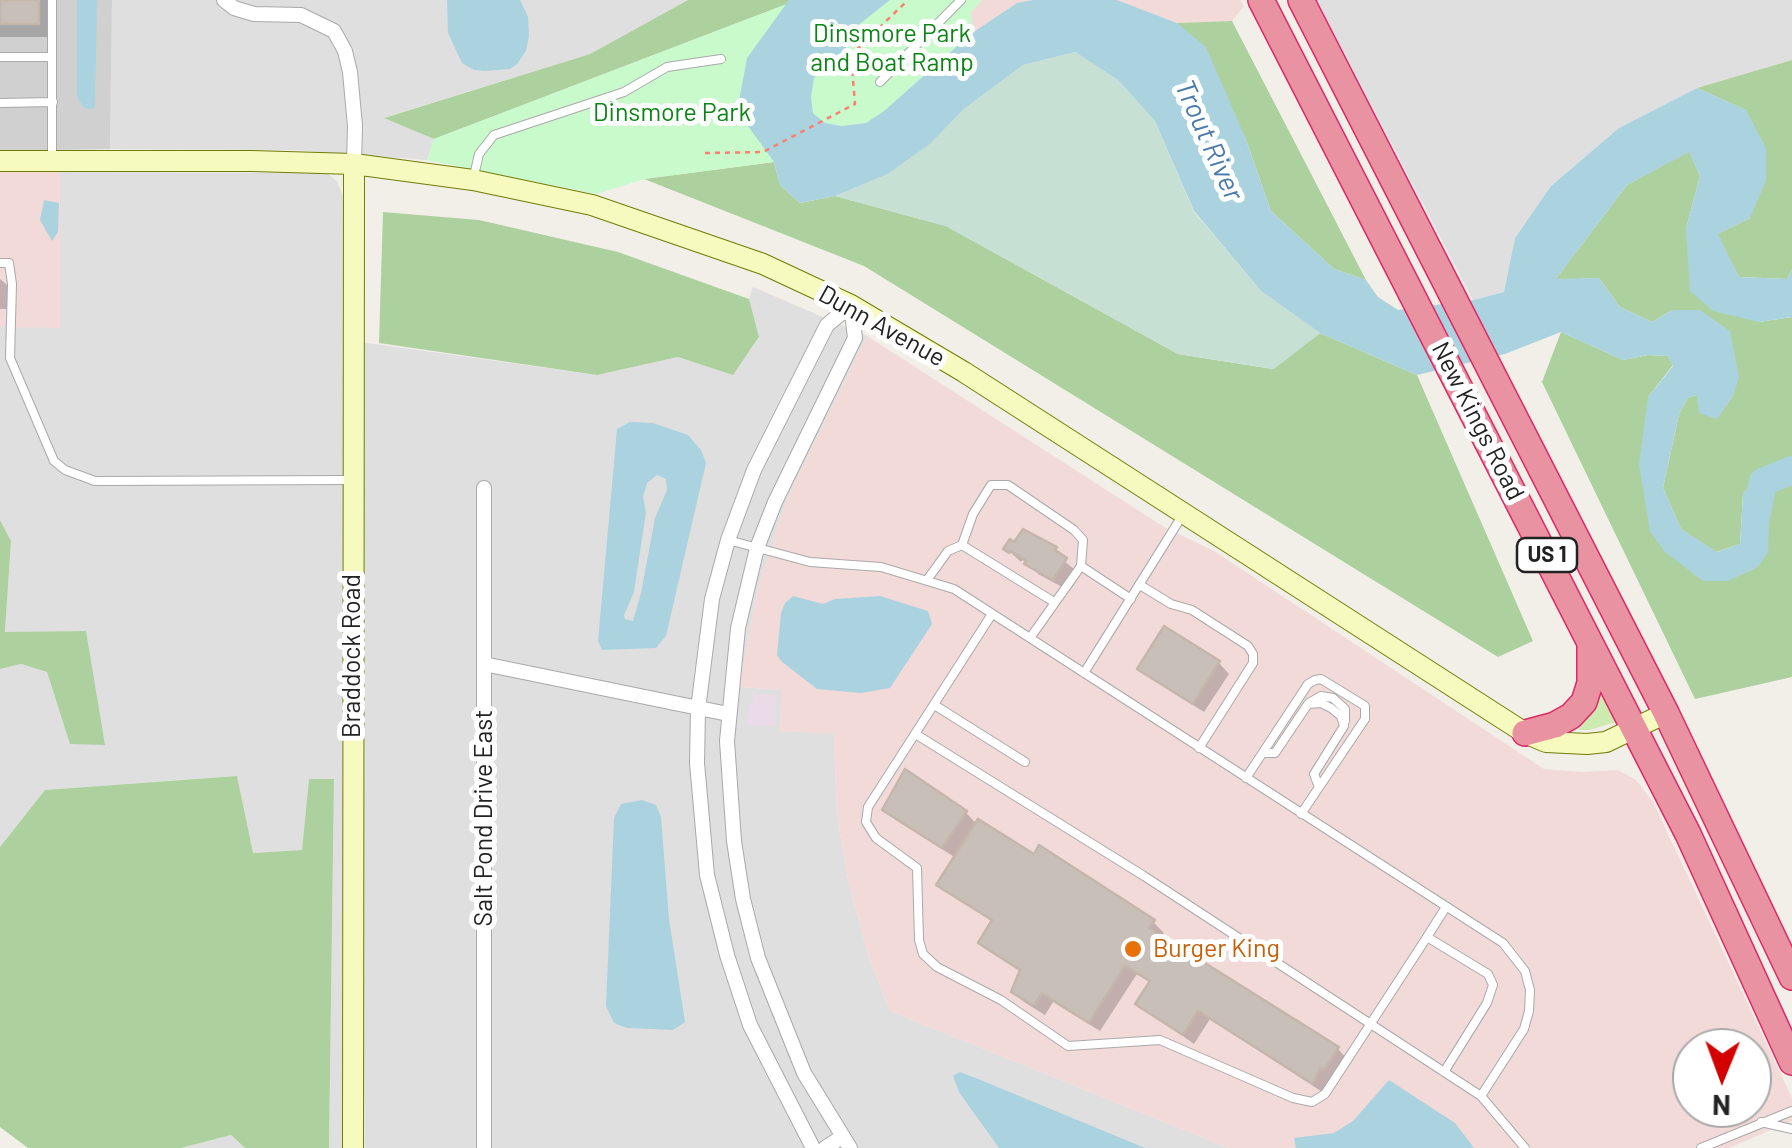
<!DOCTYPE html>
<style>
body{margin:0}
#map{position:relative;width:1792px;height:1148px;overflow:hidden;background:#f2efe9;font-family:Barlow,sans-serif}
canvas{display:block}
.north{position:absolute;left:1672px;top:1028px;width:100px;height:100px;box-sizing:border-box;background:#fff;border:2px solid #a7a7a7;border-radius:50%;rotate:181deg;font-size:28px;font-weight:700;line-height:40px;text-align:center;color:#222}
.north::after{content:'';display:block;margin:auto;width:35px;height:45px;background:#d40000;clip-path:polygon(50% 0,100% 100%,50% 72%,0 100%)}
</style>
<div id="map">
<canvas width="1792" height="1148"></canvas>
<div class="north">N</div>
</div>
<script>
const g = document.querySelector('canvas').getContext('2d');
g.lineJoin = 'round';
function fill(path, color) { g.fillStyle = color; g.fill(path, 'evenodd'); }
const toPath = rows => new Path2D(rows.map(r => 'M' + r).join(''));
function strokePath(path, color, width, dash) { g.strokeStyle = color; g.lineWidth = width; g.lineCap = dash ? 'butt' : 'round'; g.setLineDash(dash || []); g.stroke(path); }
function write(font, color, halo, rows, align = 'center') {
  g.font = font + ' Barlow,sans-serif'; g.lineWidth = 10; g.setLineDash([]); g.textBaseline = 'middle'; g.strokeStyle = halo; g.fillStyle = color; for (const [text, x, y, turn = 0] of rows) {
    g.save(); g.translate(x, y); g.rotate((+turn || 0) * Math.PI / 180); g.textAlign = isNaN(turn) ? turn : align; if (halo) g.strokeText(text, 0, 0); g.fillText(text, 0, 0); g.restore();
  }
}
const residential = toPath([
 [112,0,688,0,590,54,386,117,434,139,427,160,293,150,110,149],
 [1317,0,1792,0,1792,60,1697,88,1619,128,1551,186,1515,238,1504,292,1473,300],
 [60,172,318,173,328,174,337,181,345,201,345,1148,329,1148,334,779,309,780,302,850,252,853,236,776,45,790,0,847,0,669,21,664,47,672,70,743,86,631,5,633,11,541,0,520,0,327,60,327],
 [753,287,867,336,787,499,758,588,739,687,782,690,780,731,834,733,837,816,849,884,868,955,890,1011,1229,1148,365,1148,358,608,360,342,597,375,678,357,733,374,759,338,749,299],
 [231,1135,245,1148,181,1148]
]);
const commercial = toPath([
 [982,0,1033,0,1016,4,972,33,971,12],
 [1117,0,1240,0,1244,6,1232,21,1177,23],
 [0,172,60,172,60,328,0,327],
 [867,336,1164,527,1214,551,1544,769,1582,772,1618,770,1636,780,1653,802,1792,1098,1792,1121,1729,1148,1229,1148,890,1011,868,955,849,884,837,816,834,734,780,731,781,690,739,687,758,588,787,499],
 [1692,1048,1752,1048,1752,1108,1692,1108]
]);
const industrial = toPath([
 [749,694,776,695,776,726,748,725,749,704,753,703,753,696]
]);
const religious = toPath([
 [0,0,112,0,110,149,0,151]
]);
const grass = toPath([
 [1599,696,1602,696,1616,722,1590,730,1578,730,1593,711]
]);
const forest = toPath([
 [688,0,789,0,787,4,434,139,384,118,590,54],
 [1232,21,1366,280,1334,269,1271,211,1245,137,1177,23],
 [1792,60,1792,270,1787,279,1739,277,1717,234,1750,218,1746,110,1697,88],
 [1689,151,1700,176,1686,229,1759,322,1792,317,1792,677,1695,699,1542,382,1561,332,1623,360,1648,355,1668,356,1673,365,1648,397,1650,531,1728,581,1768,511,1770,491,1757,477,1743,494,1740,544,1716,552,1681,529,1663,488,1679,414,1688,398,1697,395,1717,419,1672,310,1652,322,1620,307,1599,278,1555,280,1627,185],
 [774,162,780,185,800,203,835,196,946,226,1178,354,1273,369,1320,333,1417,375,1533,641,1498,657,864,266,644,179],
 [383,212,479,220,618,252,749,299,759,337,733,375,678,357,597,375,379,343],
 [0,520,11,541,5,632,86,631,105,745,70,744,47,672,21,664,0,669],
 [237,776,253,853,302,850,309,779,334,779,329,1148,245,1148,231,1135,181,1148,28,1148,0,1127,0,847,45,790]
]);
const wetland = toPath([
 [1075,52,1118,80,1155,121,1194,212,1261,291,1320,333,1274,369,1178,354,946,226,835,196,888,174,930,144,964,109,1023,65]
]);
const park = toPath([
 [890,0,982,0,971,12,972,33,884,111,866,123,842,126,825,123,813,113,811,97,814,77,846,48,856,27],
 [787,4,747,58,737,111,774,162,644,179,597,194,427,160,434,139]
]);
const water = toPath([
 [77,0,97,0,95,107,92,109,84,108,77,97],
 [447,0,520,0,528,17,529,36,526,51,517,64,510,69,485,71,474,70,462,63,448,33],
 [789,0,890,0,856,27,846,48,814,78,811,97,813,113,825,123,842,126,866,123,884,111,972,33,1017,3,1033,0,1117,0,1177,23,1206,47,1245,137,1271,211,1334,269,1366,280,1378,297,1398,310,1473,300,1504,292,1515,238,1551,186,1619,128,1697,88,1746,110,1766,148,1766,181,1750,218,1718,234,1739,277,1787,279,1792,270,1792,317,1759,322,1713,311,1690,291,1686,229,1700,176,1689,152,1627,185,1556,279,1599,278,1620,307,1652,322,1672,310,1700,310,1730,331,1739,378,1733,396,1717,419,1699,413,1697,395,1688,398,1679,414,1663,488,1681,529,1717,552,1740,544,1743,494,1757,476,1770,490,1768,552,1758,567,1728,581,1703,581,1665,552,1650,531,1639,464,1648,397,1673,366,1668,356,1648,355,1623,360,1561,332,1505,354,1417,375,1320,333,1261,291,1194,211,1155,121,1118,80,1075,52,1023,65,964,109,930,144,888,174,835,196,800,203,780,185,774,162,737,111,747,58],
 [44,200,59,203,58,232,52,241,40,220],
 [630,422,653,423,688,435,701,450,706,463,666,636,656,648,602,650,598,641,617,429],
 [657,475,666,479,667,490,655,518,641,593,633,621,625,619,624,615,634,592,646,512,643,497,647,483],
 [793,596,823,604,835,599,880,596,928,611,932,624,890,688,861,693,817,689,781,661,777,655,781,613,785,603],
 [642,800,656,805,661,817,669,919,685,1022,673,1030,627,1028,614,1023,606,1006,614,818,621,804],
 [960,1072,983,1081,1145,1148,999,1148,959,1092,953,1076],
 [1389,1080,1455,1123,1474,1148,1296,1148,1294,1138,1334,1133,1353,1121]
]);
const shadow = toPath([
 [0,0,52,0,52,37,0,37],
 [0,279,13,290,13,309,0,309],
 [1037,538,1076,571,1064,588,1038,574,1028,563,1023,559,1021,562,1007,549],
 [1165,629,1219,663,1229,674,1204,712,1151,679,1140,668],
 [906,773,966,813,978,825,1035,858,1040,849,1153,922,1164,933,1160,938,1338,1049,1348,1060,1335,1079,1331,1077,1324,1093,1210,1019,1194,1044,1138,1004,1151,983,1137,974,1100,1031,1053,1002,1045,1015,1024,1002,1014,992,1022,972,981,943,994,923,939,884,956,858,896,820,885,810]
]);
const river = toPath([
 [1756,517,1763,482,1792,470]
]);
const building = toPath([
 [0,0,39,0,39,24,0,24,0,0],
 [1023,529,1057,547,1055,550,1067,558,1053,580,1024,564,1026,561,1011,551,1009,553,1003,549,1010,539,1014,542,1023,529],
 [1164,626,1220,661,1193,704,1137,669,1164,626],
 [905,769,967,811,942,848,882,810,905,769],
 [978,819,1034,854,1039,845,1155,920,1149,928,1339,1047,1324,1070,1320,1068,1313,1084,1198,1011,1183,1035,1135,1004,1150,981,1125,966,1089,1023,1042,993,1034,1006,1011,992,1020,970,978,943,992,920,936,885,978,819]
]);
const path = toPath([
 [705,153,763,152,855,104,851,55,908,0]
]);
const lane = toPath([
 [52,0,52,161],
 [0,57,52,57],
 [880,82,961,0],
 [0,103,53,102],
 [473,180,479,154,494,135,624,92,667,67,721,59],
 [0,263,9,263,12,284,10,358,54,461,65,470,95,481,351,480],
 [728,540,810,562,881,567,954,589,1503,943,1525,971,1530,990,1529,1011,1524,1029,1481,1096],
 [962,545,1054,602],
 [927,580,948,551,962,545,973,514,991,485,1008,485,1074,530,1083,540,1081,566],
 [1140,585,1171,604,1192,610,1248,646,1253,654,1253,663,1199,748],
 [992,614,868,807,866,822,876,838,917,868,919,940,923,954,937,967,1001,1000,1068,1046,1160,1040,1293,1098,1312,1102,1325,1094,1427,937],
 [1030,638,1081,566,1131,599],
 [1084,673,1182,516],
 [1309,703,1321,696,1333,698,1345,709,1345,721],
 [936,706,1025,762],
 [917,735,1144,876,1481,1096,1525,1148],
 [1263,753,1275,753,1308,704,1321,703,1331,708,1341,716,1344,726,1314,774,1319,787],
 [1246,778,1308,684,1315,680,1321,679,1365,706,1365,719,1301,814],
 [1444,1072,1487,1003,1493,985,1488,974,1427,937,1446,907],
 [1761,1122,1792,1129],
 [1701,1148,1792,1111]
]);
const street = toPath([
 [224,0,234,8,254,14,301,15,334,31,345,51,350,72,355,126,354,164],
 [484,664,728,714],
 [484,1148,484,488],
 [813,1148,750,1025,727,955,707,875,697,763,698,709,712,599,728,540,754,470,827,325,851,305],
 [825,1148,842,1137],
 [850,1148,804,1073,758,958,743,899,734,841,727,741,738,628,757,548,775,502,855,338,851,305]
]);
const secondary = toPath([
 [0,161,252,161,354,164,473,180,592,205,763,264,851,305,964,372,1525,733,1546,742,1587,744,1606,742,1666,713],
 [353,1148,354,164]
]);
const highway = toPath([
 [1261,0,1688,834,1792,1062],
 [1301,0,1666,713,1792,977],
 [1525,733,1555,725,1571,716,1584,702,1590,683,1590,645]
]);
const markers = [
 [1133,949,10,"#e8710a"]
];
const shields = [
 [1547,555,60]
];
const shieldNames = [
 ["US 1",1547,555]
];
const parkNames = [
 ["Dinsmore Park",892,34],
 ["and Boat Ramp",892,63],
 ["Dinsmore Park",672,113]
];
const streetNames = [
 ["Dunn Avenue",882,326,29],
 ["New Kings Road",1478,421,63],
 ["Braddock Road",352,656,-90],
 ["Salt Pond Drive East",484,818,-90]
];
const foodNames = [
 ["Burger King",1153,949]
];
const waterNames = [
 ["Trout River",1209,140,66]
];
fill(residential, '#e0dfdf');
fill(commercial, '#f2dad9');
fill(industrial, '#ebdbe8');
fill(religious, '#d0d0d0');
fill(grass, '#cdebb0');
fill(forest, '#add19e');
fill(wetland, '#c6e0d4');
fill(park, '#c8facc');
fill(water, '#aad3df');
fill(shadow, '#0003');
strokePath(river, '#aad3df', 28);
fill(building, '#c7bfb8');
strokePath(building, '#c4b6ab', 2.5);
strokePath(lane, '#a9a9a9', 10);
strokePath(street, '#a9a9a9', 16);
strokePath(secondary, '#707d05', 22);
strokePath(highway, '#dc2a67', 28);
strokePath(path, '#fa8072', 2.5, [5, 5]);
strokePath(lane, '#fff', 8);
strokePath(street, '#fff', 14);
strokePath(secondary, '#f7fabf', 20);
strokePath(highway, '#e892a2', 25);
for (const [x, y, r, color] of markers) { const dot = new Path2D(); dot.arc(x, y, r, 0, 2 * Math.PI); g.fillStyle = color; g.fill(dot); strokePath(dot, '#fff', 4); }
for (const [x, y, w] of shields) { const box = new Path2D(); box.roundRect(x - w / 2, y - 17, w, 34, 8); g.fillStyle = '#fff'; g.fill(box); strokePath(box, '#222', 2.5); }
write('bold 22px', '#222', null, shieldNames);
write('25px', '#0c8416', '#fff', parkNames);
write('25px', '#222', '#fff', streetNames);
write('25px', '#c56008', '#fff', foodNames, 'left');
write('italic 28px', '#4a7aab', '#fff', waterNames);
</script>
